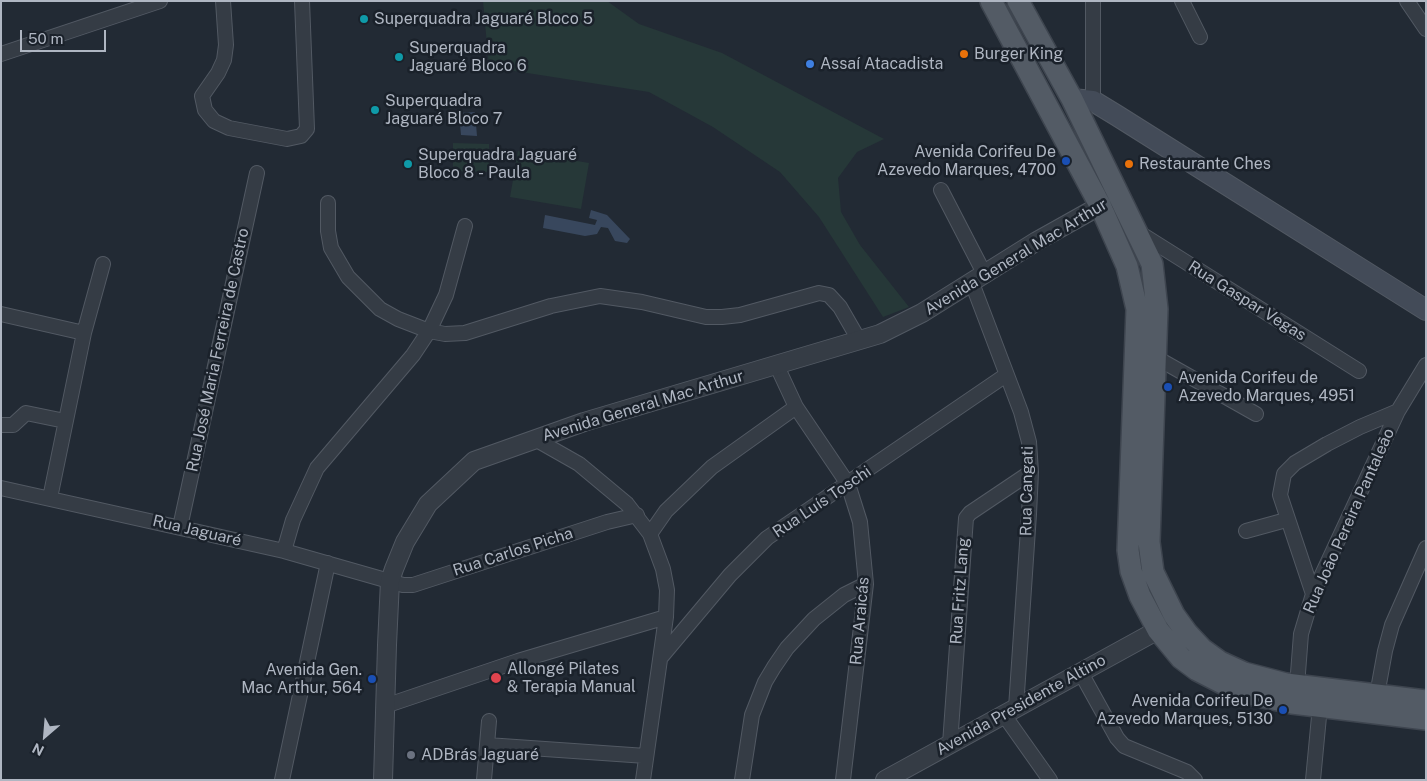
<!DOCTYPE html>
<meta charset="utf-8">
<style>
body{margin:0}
#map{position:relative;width:1427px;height:781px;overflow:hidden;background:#222a34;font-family:"Public Sans",sans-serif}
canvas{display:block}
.frame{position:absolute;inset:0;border:2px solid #afb6c2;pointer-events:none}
.north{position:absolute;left:20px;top:711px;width:50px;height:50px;-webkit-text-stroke:4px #1a212a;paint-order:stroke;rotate:207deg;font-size:14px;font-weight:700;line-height:20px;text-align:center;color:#afb6c2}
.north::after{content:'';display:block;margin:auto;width:18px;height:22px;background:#afb6c2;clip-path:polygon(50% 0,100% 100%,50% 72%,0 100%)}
.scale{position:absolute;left:20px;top:30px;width:86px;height:22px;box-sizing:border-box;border:2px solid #afb6c2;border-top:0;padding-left:6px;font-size:15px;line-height:18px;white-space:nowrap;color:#afb6c2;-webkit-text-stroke:4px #1a212a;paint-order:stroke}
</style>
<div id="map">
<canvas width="1427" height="781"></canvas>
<div class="frame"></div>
<div class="north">N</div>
<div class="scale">50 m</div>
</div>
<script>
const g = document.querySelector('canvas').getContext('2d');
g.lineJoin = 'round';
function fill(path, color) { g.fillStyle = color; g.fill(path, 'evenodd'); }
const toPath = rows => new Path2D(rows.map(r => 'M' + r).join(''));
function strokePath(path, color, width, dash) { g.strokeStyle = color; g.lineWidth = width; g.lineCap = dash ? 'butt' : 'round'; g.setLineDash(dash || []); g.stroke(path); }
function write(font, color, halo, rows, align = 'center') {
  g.font = font + ' "Public Sans",sans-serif'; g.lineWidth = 5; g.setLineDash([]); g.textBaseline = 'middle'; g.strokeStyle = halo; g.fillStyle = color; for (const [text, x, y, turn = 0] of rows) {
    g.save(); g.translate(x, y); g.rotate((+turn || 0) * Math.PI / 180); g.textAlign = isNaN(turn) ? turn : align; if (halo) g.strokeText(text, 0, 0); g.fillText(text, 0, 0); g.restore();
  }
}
const green = toPath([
 [483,1,607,1,639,24,722,53,884,139,857,152,838,178,841,212,860,245,909,307,883,317,819,217,780,172,713,127,649,92,489,67],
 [453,143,489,144,489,172,453,171],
 [518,151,589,163,581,209,510,197]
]);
const water = toPath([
 [475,112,477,136,461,135,459,113],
 [591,210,607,215,630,239,627,243,615,241,608,228,601,227,597,234,585,236,543,228,545,215,595,225,597,220,589,218]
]);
const minor = toPath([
 [223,1,226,45,224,60,218,73,202,96,205,110,214,121,229,128,287,139,301,136,307,129,302,1],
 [1093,1,1093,101],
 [1182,1,1200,37],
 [1407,1,1426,29],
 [1,54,160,1],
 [941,190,985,275],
 [328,203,328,231,331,248,348,277,380,309,398,319,429,331,445,334,465,333,551,306,600,296,642,302,706,317,722,317,740,315,819,293,829,295,840,307,859,340],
 [1138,232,1359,371],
 [972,283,1021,412,1029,442,1031,472,1029,514,1016,708],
 [1,314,84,333],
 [1155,357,1256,414],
 [776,364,796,407,848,484,860,522,866,584,843,780],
 [1,425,13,425,26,413,65,421],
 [535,439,579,464,627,504,650,534,663,569,667,590,666,617,643,780],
 [1,488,284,551,403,585,413,585,607,522,637,515],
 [50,498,84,333,103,264],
 [180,527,257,173],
 [1246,531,1286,520],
 [650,534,666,511,712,467,796,407],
 [284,551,293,520,317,468,413,355,429,331,446,295,465,226],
 [1313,594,1280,495,1284,474,1295,463,1327,444,1360,427,1398,411],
 [662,656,730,575,767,538,1006,375],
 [1081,673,1117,738,1124,746,1187,772,1195,780],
 [1297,686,1301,634,1313,594,1398,411,1426,365],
 [1377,695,1385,651,1392,625,1426,548],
 [385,706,518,661,666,617],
 [1004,715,1050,780],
 [950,744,966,518,970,513,1031,472],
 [487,745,646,756],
 [282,780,328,563],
 [484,780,489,721],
 [742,780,752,715,765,682,774,667,787,648,814,619,844,595,866,584],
 [1313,780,1320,706]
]);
const tertiary = toPath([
 [383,780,387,645,390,581,394,569,405,542,428,504,474,461,584,422,880,334,922,313,1037,241,1112,199],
 [885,780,1158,630]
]);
const secondary = toPath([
 [1072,99,1093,101,1116,115,1426,310]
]);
const primary = toPath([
 [991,1,1100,205,1127,266,1137,309,1128,550,1131,571,1140,596,1158,630,1181,658,1197,670,1240,692,1292,703,1426,719],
 [1018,1,1072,99,1152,264,1157,309,1149,542,1153,572,1174,615,1187,633,1202,649,1220,662,1244,673,1286,684,1426,701]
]);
const markers = [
 [364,19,5,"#0f9aa8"],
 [964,54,5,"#e8710a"],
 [399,57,5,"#0f9aa8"],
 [810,64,5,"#3f7fe0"],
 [375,110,5,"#0f9aa8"],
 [1066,161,5,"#1a4fb4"],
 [408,164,5,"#0f9aa8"],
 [1129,164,5,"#e8710a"],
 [1168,387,5,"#1a4fb4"],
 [496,678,6,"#e0444e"],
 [372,679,5,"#1a4fb4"],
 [1283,710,5,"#1a4fb4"],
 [411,755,5,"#6b7280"]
];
const poiNames = [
 ["Superquadra Jaguaré Bloco 5",374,19],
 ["Superquadra",409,48],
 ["Jaguaré Bloco 6",409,66],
 ["Burger King",974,54],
 ["Assaí Atacadista",820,64],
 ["Superquadra",385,101],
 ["Jaguaré Bloco 7",385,119],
 ["Avenida Corifeu De",1056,152,"right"],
 ["Azevedo Marques, 4700",1056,170,"right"],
 ["Superquadra Jaguaré",418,155],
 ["Bloco 8 - Paula",418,173],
 ["Restaurante Ches",1139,164],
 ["Avenida Corifeu de",1178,378],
 ["Azevedo Marques, 4951",1178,396],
 ["Allongé Pilates",507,669],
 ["& Terapia Manual",507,687],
 ["Avenida Gen.",362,670,"right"],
 ["Mac Arthur, 564",362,688,"right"],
 ["Avenida Corifeu De",1273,701,"right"],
 ["Azevedo Marques, 5130",1273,719,"right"],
 ["ADBrás Jaguaré",421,755]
];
const streetNames = [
 ["Avenida General Mac Arthur",1016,257,-31],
 ["Rua Gaspar Vegas",1247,301,32],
 ["Rua José Maria Ferreira de Castro",218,350,-78],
 ["Avenida General Mac Arthur",643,406,-17],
 ["Rua Cangati",1027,491,-89],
 ["Rua Luís Toschi",822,502,-34],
 ["Rua João Pereira Pantaleão",1349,521,-66],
 ["Rua Jaguaré",197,531,13],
 ["Rua Carlos Picha",513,552,-18],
 ["Rua Fritz Lang",960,591,-86],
 ["Rua Araicás",860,621,-85],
 ["Avenida Presidente Altino",1021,705,-29]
];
fill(green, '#263838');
fill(water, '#38475d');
strokePath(minor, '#525963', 16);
strokePath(tertiary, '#525963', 20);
strokePath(secondary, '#525963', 22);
strokePath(primary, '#3e454f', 24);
strokePath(minor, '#353c45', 14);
strokePath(tertiary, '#353c45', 18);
strokePath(secondary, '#434b58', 20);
strokePath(primary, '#535b65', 21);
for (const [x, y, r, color] of markers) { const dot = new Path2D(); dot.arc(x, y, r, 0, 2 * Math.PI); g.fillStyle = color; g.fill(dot); strokePath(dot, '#1a212a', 2); }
write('16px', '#afb6c2', '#1a212a', poiNames, 'left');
write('16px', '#afb6c2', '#1a212a', streetNames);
</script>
